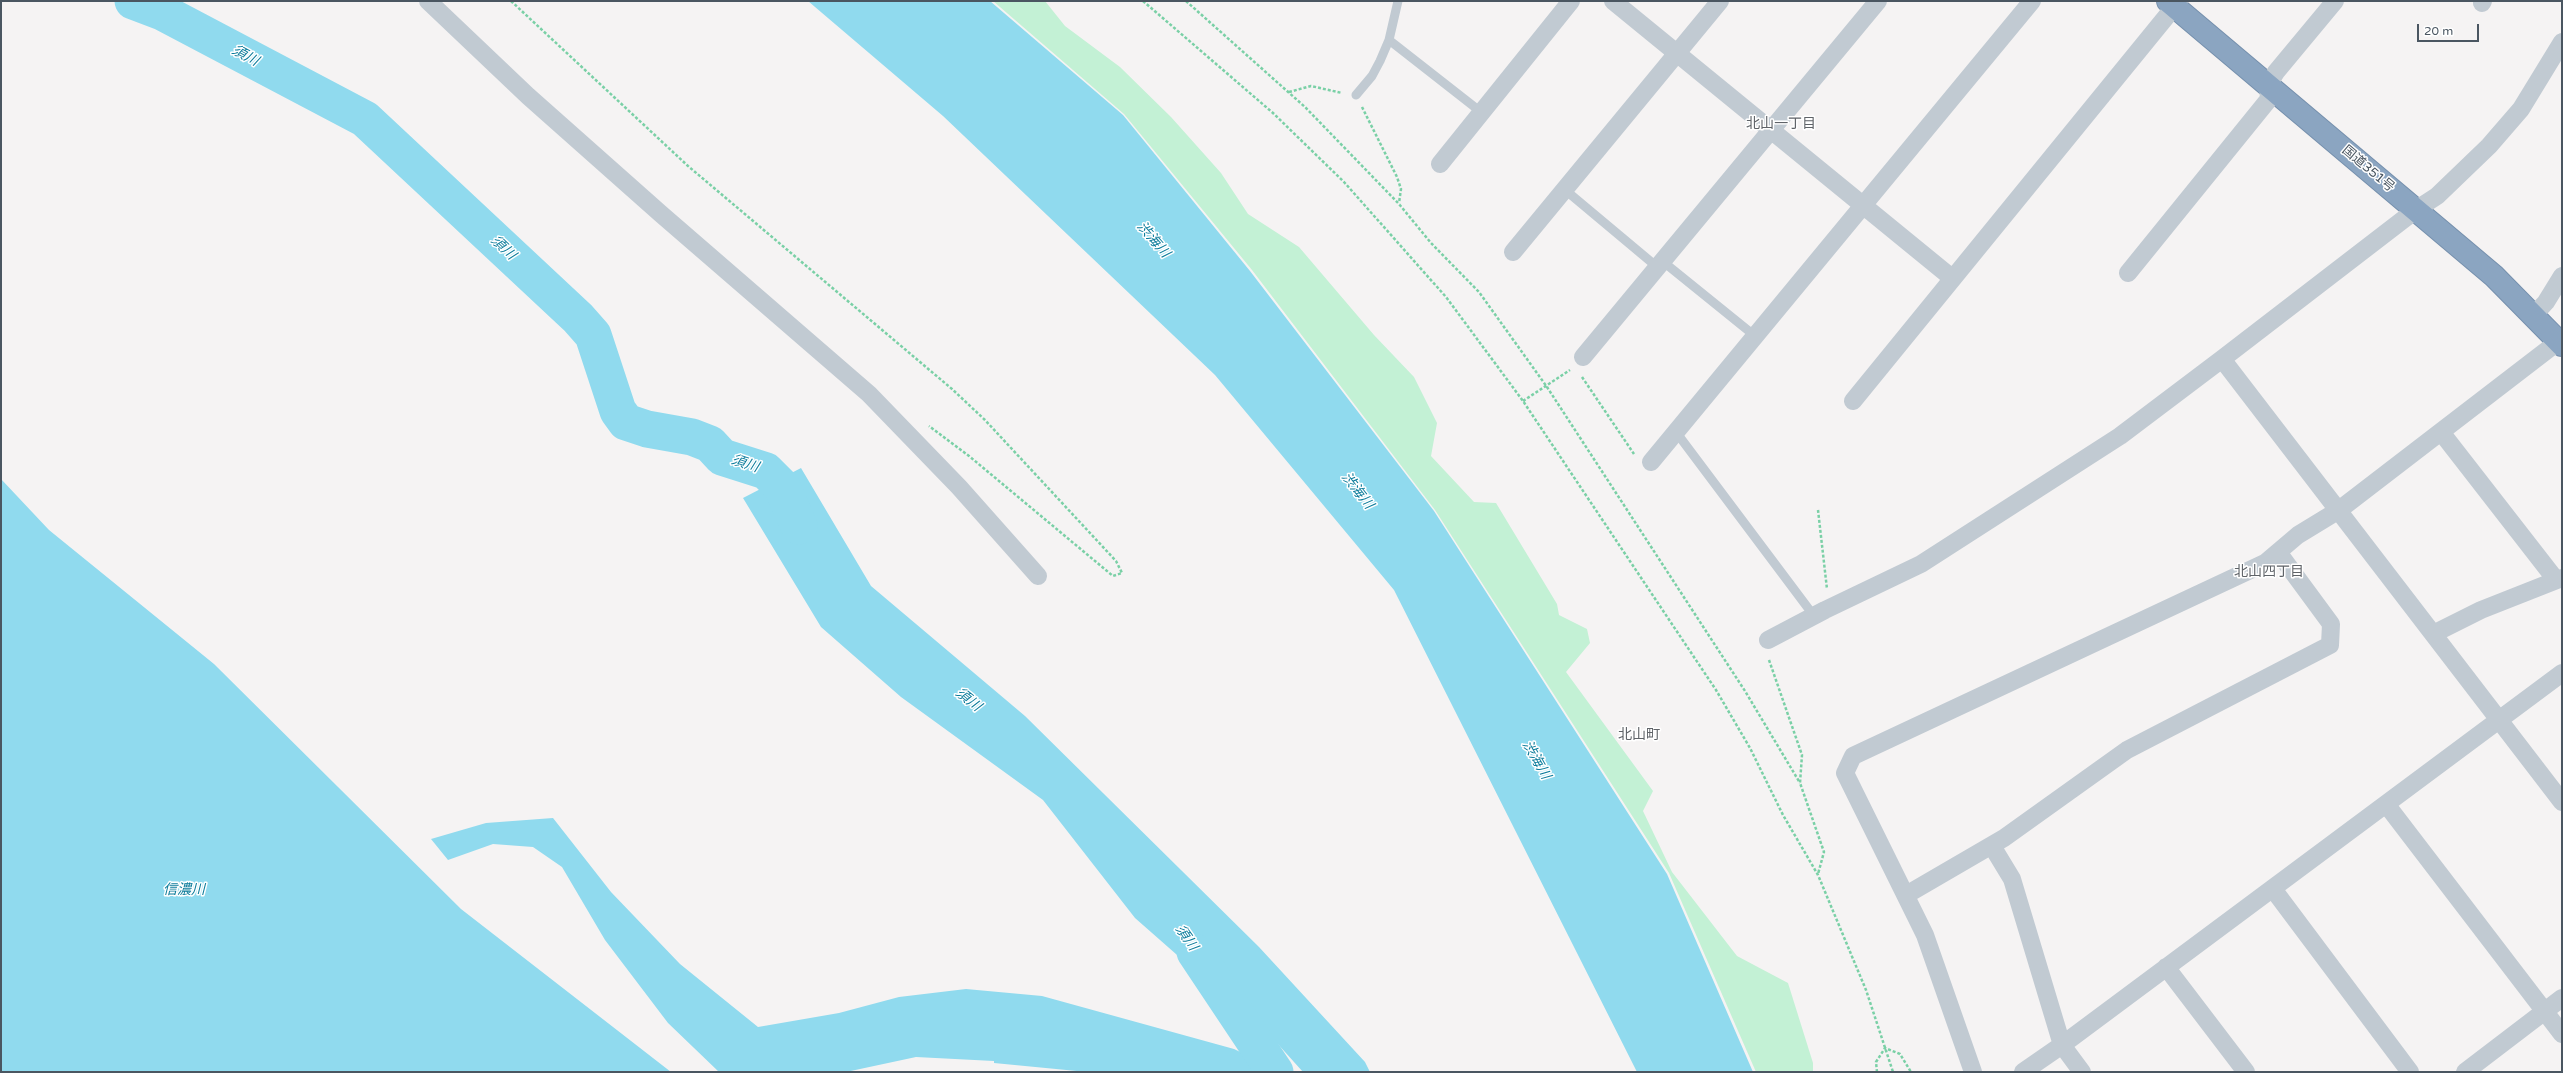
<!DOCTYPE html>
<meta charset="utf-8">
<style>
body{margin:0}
#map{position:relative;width:2563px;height:1073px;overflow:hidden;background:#f5f3f3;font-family:"Varela Round",sans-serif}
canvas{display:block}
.frame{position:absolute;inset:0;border:2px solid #4a5661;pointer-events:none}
.scale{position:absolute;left:2417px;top:24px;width:62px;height:18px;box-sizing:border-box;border:2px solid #4a5661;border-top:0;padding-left:5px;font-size:12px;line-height:14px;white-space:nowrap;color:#4a5661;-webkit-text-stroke:3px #fff;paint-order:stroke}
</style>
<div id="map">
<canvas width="2563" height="1073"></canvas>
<div class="frame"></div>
<div class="scale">20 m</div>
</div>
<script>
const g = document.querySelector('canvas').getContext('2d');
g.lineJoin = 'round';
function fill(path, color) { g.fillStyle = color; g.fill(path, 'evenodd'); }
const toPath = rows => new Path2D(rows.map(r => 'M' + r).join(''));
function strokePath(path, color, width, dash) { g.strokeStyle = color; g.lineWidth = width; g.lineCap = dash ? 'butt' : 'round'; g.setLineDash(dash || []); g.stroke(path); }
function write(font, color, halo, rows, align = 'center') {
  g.font = font + ' "Varela Round","Noto Sans JP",sans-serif'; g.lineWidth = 3; g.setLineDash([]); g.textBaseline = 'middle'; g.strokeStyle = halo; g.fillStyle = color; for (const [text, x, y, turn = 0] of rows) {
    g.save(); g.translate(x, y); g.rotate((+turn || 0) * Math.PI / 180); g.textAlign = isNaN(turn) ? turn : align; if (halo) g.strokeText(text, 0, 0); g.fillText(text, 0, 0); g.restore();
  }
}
const green = toPath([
 [993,1,1045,1,1065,26,1120,67,1171,117,1221,173,1248,214,1299,247,1374,335,1414,377,1437,423,1431,456,1474,502,1496,503,1557,604,1559,615,1587,629,1590,643,1566,672,1653,791,1643,811,1672,872,1737,956,1788,983,1813,1063,1813,1072,1756,1072,1669,873,1435,510,1252,270,1124,114]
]);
const water = toPath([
 [808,1,990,1,1123,115,1250,271,1434,511,1667,874,1753,1072,1637,1072,1394,590,1215,375,943,116],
 [801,468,871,586,1025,716,1259,947,1365,1062,1370,1072,1303,1072,1276,1042,1135,918,1043,800,901,697,821,627,743,498],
 [1,479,49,530,214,664,461,909,671,1072,1,1072],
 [553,818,611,892,680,964,758,1027,839,1013,899,997,966,989,1042,996,1234,1049,1282,1072,1087,1072,994,1063,994,1061,916,1057,846,1072,719,1072,668,1023,605,940,562,867,533,847,493,844,448,860,431,839,486,823]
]);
const river = toPath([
 [133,1,162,12,365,119,578,318,593,335,618,411,626,422,647,429,692,437,710,444,722,457,766,471,782,487,799,526],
 [1195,952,1275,1072]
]);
const path = toPath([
 [511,1,688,166,952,389,985,420,1116,561,1122,573,1113,576,969,456,929,426],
 [1143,1,1273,113,1344,182,1446,297,1523,401,1716,690,1750,748,1783,815,1818,875,1866,990,1893,1072],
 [1186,1,1305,107,1399,204,1431,243,1479,292,1547,387,1745,691,1800,783],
 [1289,92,1311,86,1342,93],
 [1362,107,1397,177,1401,189,1399,203],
 [1582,377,1634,454],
 [1523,401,1570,370],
 [1818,510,1827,589],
 [1769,660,1802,755,1800,783,1824,852,1818,874],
 [1877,1072,1876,1062,1885,1048,1900,1054,1911,1072]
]);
const lane = toPath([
 [1389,40,1481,112],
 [1356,95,1372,76,1380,61,1389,40,1398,1],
 [1564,189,1656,266],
 [1661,260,1755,336],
 [1676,432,1814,616]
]);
const street = toPath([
 [428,1,528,96,661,214,869,394,959,487,1038,576],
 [1613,1,1952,278],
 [2482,3,2483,1],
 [1440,164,1571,1],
 [1513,252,1720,1],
 [2128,273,2269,99,2268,85,2276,72,2335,1],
 [2534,315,2546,302,2562,276],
 [1583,357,1878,1],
 [2222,359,2562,802],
 [1853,401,2179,1],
 [2441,432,2556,580],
 [1651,462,2032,1],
 [2433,634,2481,610,2562,578],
 [1768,640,1825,610,1921,564,2120,436,2222,359,2417,209,2437,196,2489,146,2521,109,2562,42],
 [2386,804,2562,1034],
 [1992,846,2012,879,2062,1045,2082,1072],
 [2273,889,2410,1072],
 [1906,895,2004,838,2127,750,2330,645,2331,624,2278,552],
 [2166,967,2246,1072],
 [1973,1072,1925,935,1845,773,1853,756,2265,563,2298,535,2339,510,2559,341],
 [2023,1072,2062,1045,2562,673],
 [2465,1072,2562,998]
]);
const highway = toPath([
 [2168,1,2494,276,2562,345]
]);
const streetNames = [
 ["国道351号",2368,169,40]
];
const waterNames = [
 ["須川",245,56,28],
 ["渋海川",1153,240,49],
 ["須川",503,248,43],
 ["須川",745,464,18],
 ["渋海川",1357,491,52],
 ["須川",968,700,38],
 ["渋海川",1536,760,60],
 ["信濃川",184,890],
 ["須川",1186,938,55]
];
const neighbourhoodNames = [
 ["北山一丁目",1781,124],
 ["北山四丁目",2269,572],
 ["北山町",1639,735]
];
fill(green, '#c3f1d5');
fill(water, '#90daee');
strokePath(river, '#90daee', 37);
strokePath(highway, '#7690ad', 24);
strokePath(path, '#7ad0a6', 2.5, [3, 2]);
strokePath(lane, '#c1cad2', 9);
strokePath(street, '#c1cad2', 18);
strokePath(highway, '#8ba5c1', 22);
write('13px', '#4a5661', '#fff', streetNames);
write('italic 14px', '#0c7c9b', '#fff', waterNames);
write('14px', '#5f6368', '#fff', neighbourhoodNames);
</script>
